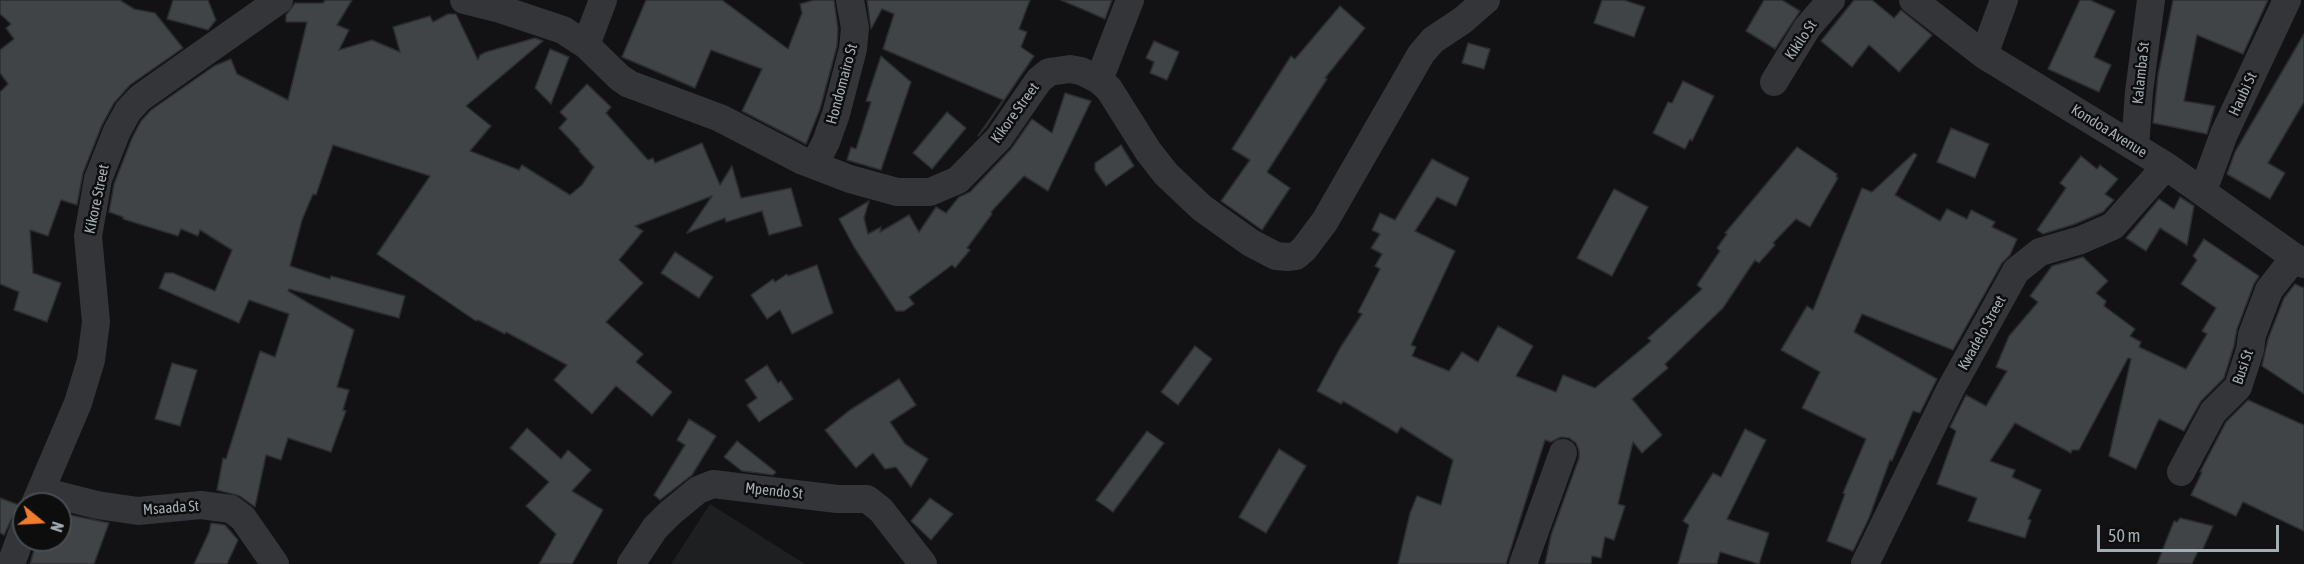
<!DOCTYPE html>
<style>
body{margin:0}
#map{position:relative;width:2304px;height:564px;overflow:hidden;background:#121214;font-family:"Asap Condensed",sans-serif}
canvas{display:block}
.north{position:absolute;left:12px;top:492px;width:60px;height:60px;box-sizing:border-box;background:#0d0d0e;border:2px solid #494d50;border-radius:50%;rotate:108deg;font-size:16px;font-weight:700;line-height:24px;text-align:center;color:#a3adb4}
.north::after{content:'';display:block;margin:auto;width:21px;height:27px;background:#f07c2d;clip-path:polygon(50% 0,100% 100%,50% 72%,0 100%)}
.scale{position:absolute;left:2097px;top:525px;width:182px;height:27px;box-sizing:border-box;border:3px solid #a3adb4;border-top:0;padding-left:8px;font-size:18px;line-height:21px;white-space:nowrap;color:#a3adb4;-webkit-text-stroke:4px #0d0d0e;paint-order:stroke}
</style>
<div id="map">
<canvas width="2304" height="564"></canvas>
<div class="north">N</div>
<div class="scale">50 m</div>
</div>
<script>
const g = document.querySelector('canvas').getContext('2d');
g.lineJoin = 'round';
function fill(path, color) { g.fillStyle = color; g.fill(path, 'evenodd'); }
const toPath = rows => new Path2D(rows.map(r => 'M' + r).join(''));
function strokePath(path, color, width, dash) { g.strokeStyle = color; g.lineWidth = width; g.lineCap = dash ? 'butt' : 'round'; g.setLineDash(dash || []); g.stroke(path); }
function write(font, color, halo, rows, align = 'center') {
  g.font = font + ' "Asap Condensed",sans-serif'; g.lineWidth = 5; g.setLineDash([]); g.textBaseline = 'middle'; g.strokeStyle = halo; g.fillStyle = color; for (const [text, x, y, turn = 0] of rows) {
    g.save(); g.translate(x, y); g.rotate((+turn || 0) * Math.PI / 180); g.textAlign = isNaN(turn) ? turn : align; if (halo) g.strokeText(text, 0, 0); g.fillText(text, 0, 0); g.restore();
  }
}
const built = toPath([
 [710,504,805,564,671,564]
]);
const building = toPath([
 [0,0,120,0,134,9,155,13,183,48,130,85,114,103,102,125,83,173,77,205,61,200,48,236,30,230,33,273,61,283,47,322,14,310,19,292,0,284,0,92,8,84,0,73,0,50,14,39,6,28,11,24,0,14,0,0],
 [173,0,208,0,216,20,208,30,167,19,173,0],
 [325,0,352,0,337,25,349,30,339,50,372,40,400,52,393,27,430,16,433,22,448,14,456,14,478,60,480,55,486,52,535,38,543,41,466,106,491,126,470,151,519,170,522,165,570,195,582,185,594,167,579,151,580,150,559,128,567,119,560,112,587,84,611,107,606,113,648,160,653,158,655,163,702,143,720,185,732,166,741,198,791,188,802,226,769,235,762,211,726,222,725,218,687,233,712,196,635,226,643,231,619,260,643,283,606,322,643,354,636,362,672,392,652,416,616,386,592,414,554,380,567,365,506,332,505,334,478,320,476,321,377,254,430,176,333,145,316,195,313,194,302,220,290,266,330,279,331,276,405,296,399,318,289,289,288,291,354,330,337,387,349,390,343,410,346,411,331,452,288,438,281,460,266,455,255,507,240,496,217,490,223,458,226,459,260,351,275,357,289,314,249,300,239,323,159,288,165,273,173,273,215,291,232,250,200,230,198,236,181,229,178,236,123,219,123,217,109,212,114,184,132,138,141,121,151,110,214,66,231,59,237,74,288,100,307,22,286,22,286,15,295,3,323,3,325,0],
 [646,0,722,0,788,49,802,13,800,4,814,0,834,0,838,29,837,46,820,109,806,144,742,111,762,69,711,50,695,88,622,57,646,0],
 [867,0,1030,0,1019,29,1027,32,1021,47,1034,56,986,127,978,136,1003,100,883,49,894,14,882,9,871,29,867,0],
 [1061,0,1112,0,1105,19,1061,0],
 [1602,0,1624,0,1645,7,1634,37,1594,23,1602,0],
 [1764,0,1782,0,1800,11,1775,49,1746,31,1764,0],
 [1854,0,1872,0,1894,18,1901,10,1932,35,1899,72,1869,45,1852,67,1821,41,1854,0],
 [2080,0,2090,0,2115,11,2094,57,2111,65,2099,92,2048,69,2080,0],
 [2173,0,2268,0,2243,54,2197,35,2184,101,2215,106,2207,134,2153,123,2158,75,2173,0],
 [1340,6,1365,28,1325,78,1327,79,1267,172,1290,188,1262,230,1221,201,1250,160,1232,149,1291,56,1295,59,1340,6],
 [2304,34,2304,102,2268,163,2285,173,2270,199,2227,174,2235,152,2304,34],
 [1154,41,1179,52,1167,80,1150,73,1154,62,1146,58,1154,41],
 [1468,43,1490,49,1484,69,1462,63,1468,43],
 [550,49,569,57,551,104,535,88,550,49],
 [881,56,911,82,881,170,847,160,851,147,856,149,871,102,866,101,881,56],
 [1683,81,1714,96,1692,141,1690,139,1685,149,1653,133,1668,102,1672,103,1683,81],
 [1065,93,1091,101,1048,191,1024,176,991,212,992,214,967,248,970,250,955,268,952,265,909,297,914,304,904,311,896,311,854,247,839,219,869,201,864,218,868,234,881,227,880,232,909,215,919,232,936,207,946,213,959,197,970,192,1011,149,1032,119,1052,133,1065,93],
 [947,112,966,128,932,169,913,153,947,112],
 [1951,128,1989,144,1975,178,1937,162,1951,128],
 [1121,145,1134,166,1106,186,1095,170,1095,163,1121,145],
 [1797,147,1837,174,1836,177,1838,178,1810,227,1796,219,1773,243,1775,245,1759,263,1755,260,1723,308,1665,364,1668,368,1632,399,1662,435,1642,453,1633,442,1618,504,1625,506,1614,540,1605,537,1601,558,1592,556,1591,564,1545,564,1551,535,1579,458,1579,451,1576,443,1569,438,1561,437,1551,442,1545,440,1506,564,1398,564,1410,513,1417,496,1441,505,1453,460,1401,427,1397,433,1343,401,1341,404,1317,391,1340,348,1362,314,1358,312,1380,269,1375,266,1382,254,1371,248,1380,234,1372,230,1380,213,1395,220,1432,159,1469,178,1456,206,1437,197,1415,231,1455,251,1411,345,1416,347,1412,356,1449,371,1462,352,1478,362,1498,326,1533,346,1516,376,1556,392,1563,375,1595,388,1651,341,1648,338,1702,289,1697,285,1720,251,1717,248,1727,234,1725,233,1797,147],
 [1914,153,1917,155,1895,195,1940,221,1947,209,1967,219,1971,210,1995,222,1992,227,2017,239,2010,255,2002,263,1953,350,1862,314,1854,332,1937,379,1920,413,1913,411,1892,461,1890,460,1869,518,1853,551,1827,541,1845,494,1843,493,1866,439,1802,408,1820,372,1781,350,1807,306,1813,310,1862,188,1872,192,1914,153],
 [2081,156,2097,169,2100,165,2118,179,2105,194,2114,200,2103,212,2075,224,2043,234,2037,230,2066,188,2060,183,2081,156],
 [1614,189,1648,207,1612,276,1577,258,1614,189],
 [2180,197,2194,206,2187,245,2160,228,2146,251,2126,238,2159,199,2174,209,2180,197],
 [2204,239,2259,276,2254,284,2237,329,2234,346,2224,378,2201,401,2184,431,2159,419,2136,469,2109,456,2131,359,2128,358,2079,450,2072,450,2071,453,2015,423,1990,461,2015,470,2012,477,2041,490,2028,519,2031,520,2025,538,1968,521,1977,498,1937,484,1956,431,1950,427,1966,395,1986,406,2007,371,1996,367,2009,336,2038,302,2030,296,2052,266,2083,257,2108,281,2096,293,2106,301,2104,306,2135,329,2130,336,2141,342,2139,347,2186,369,2207,334,2202,331,2216,308,2181,284,2197,260,2193,256,2204,239],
 [675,252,713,277,699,298,661,273,675,252],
 [817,265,833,313,792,334,780,310,767,319,751,295,773,279,775,282,787,274,788,276,817,265],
 [2295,284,2304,288,2304,394,2262,366,2268,339,2284,298,2295,284],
 [1195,346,1212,359,1178,405,1161,392,1195,346],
 [172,363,197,370,180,426,155,419,172,363],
 [767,365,778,383,781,381,793,399,759,422,747,405,757,398,745,380,767,365],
 [899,379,916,405,890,422,905,444,928,459,911,487,896,467,885,469,873,453,856,468,825,430,850,410,899,379],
 [2248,400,2304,425,2304,531,2243,502,2236,516,2191,495,2202,472,2200,472,2226,422,2248,400],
 [689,419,716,436,692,475,660,500,654,495,685,445,677,440,689,419],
 [527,428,561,459,568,450,591,470,572,491,603,510,572,564,539,564,556,534,526,506,549,482,510,448,527,428],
 [1745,429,1766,440,1727,519,1769,533,1759,564,1720,552,1717,564,1678,564,1689,525,1683,521,1713,473,1721,477,1745,429],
 [1147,431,1164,443,1113,512,1096,500,1147,431],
 [737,441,776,472,773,475,742,471,724,457,737,441],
 [1279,449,1306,466,1266,533,1239,517,1279,449],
 [0,498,19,505,21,512,13,516,4,535,0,533,0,498],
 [930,498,953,514,931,540,911,521,930,498],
 [60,513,109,523,94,564,30,564,37,540,60,540,60,513],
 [2180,518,2213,526,2202,551,2199,549,2192,564,2157,564,2174,521,2177,522,2180,518],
 [211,523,225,525,238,540,227,564,194,564,209,532,211,523]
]);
const minor = toPath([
 [464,0,500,9,563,30,586,45,620,78,629,84,720,118,803,161,850,179,897,192,930,192,958,180,999,138,1039,80,1049,72,1070,69,1081,71,1099,80,1109,89,1148,151,1166,174,1202,208,1251,243,1276,256,1287,257,1296,256,1304,249,1325,221,1421,54,1433,40,1463,20,1486,0],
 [1913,0,1984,55,2166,166,2304,264],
 [586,45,603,0],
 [1984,55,2004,0],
 [1099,80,1130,0],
 [1774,82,1807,28,1831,0],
 [2135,147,2139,92,2151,0],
 [814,165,826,142,836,114,853,49,855,28,850,0],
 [2203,191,2224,134,2287,0],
 [2181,472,2213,412,2238,387,2250,350,2252,335,2269,290,2295,257],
 [42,491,97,505,138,511,201,505,231,509,243,518,275,564],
 [35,504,78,403,91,360,96,322,88,236,98,179,117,131,128,111,140,98,279,0],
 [11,564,24,528],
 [631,564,655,528,670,513,698,490,713,484,837,499,867,499,881,510,923,564],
 [1523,564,1563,453],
 [1865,564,1950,390,2016,271,2040,252,2081,240,2113,226,2166,166]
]);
const streetNames = [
 ["Kikilo St",1801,40,-56],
 ["Kalamba St",2141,73,-84],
 ["Hondomairo St",842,84,-75],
 ["Haubi St",2243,94,-65],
 ["Kikore Street",1015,113,-54],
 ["Kondoa Avenue",2109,131,32],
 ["Kikore Street",97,199,-78],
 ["Kwadelo Street",1982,333,-61],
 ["Busi St",2243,367,-71],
 ["Mpendo St",774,491,6],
 ["Msaada St",171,508,-4]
];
fill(built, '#1e1f20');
fill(building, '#414447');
strokePath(building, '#2c2d30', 1.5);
strokePath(minor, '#333538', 28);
write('15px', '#a3adb4', '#0d0d0e', streetNames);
</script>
